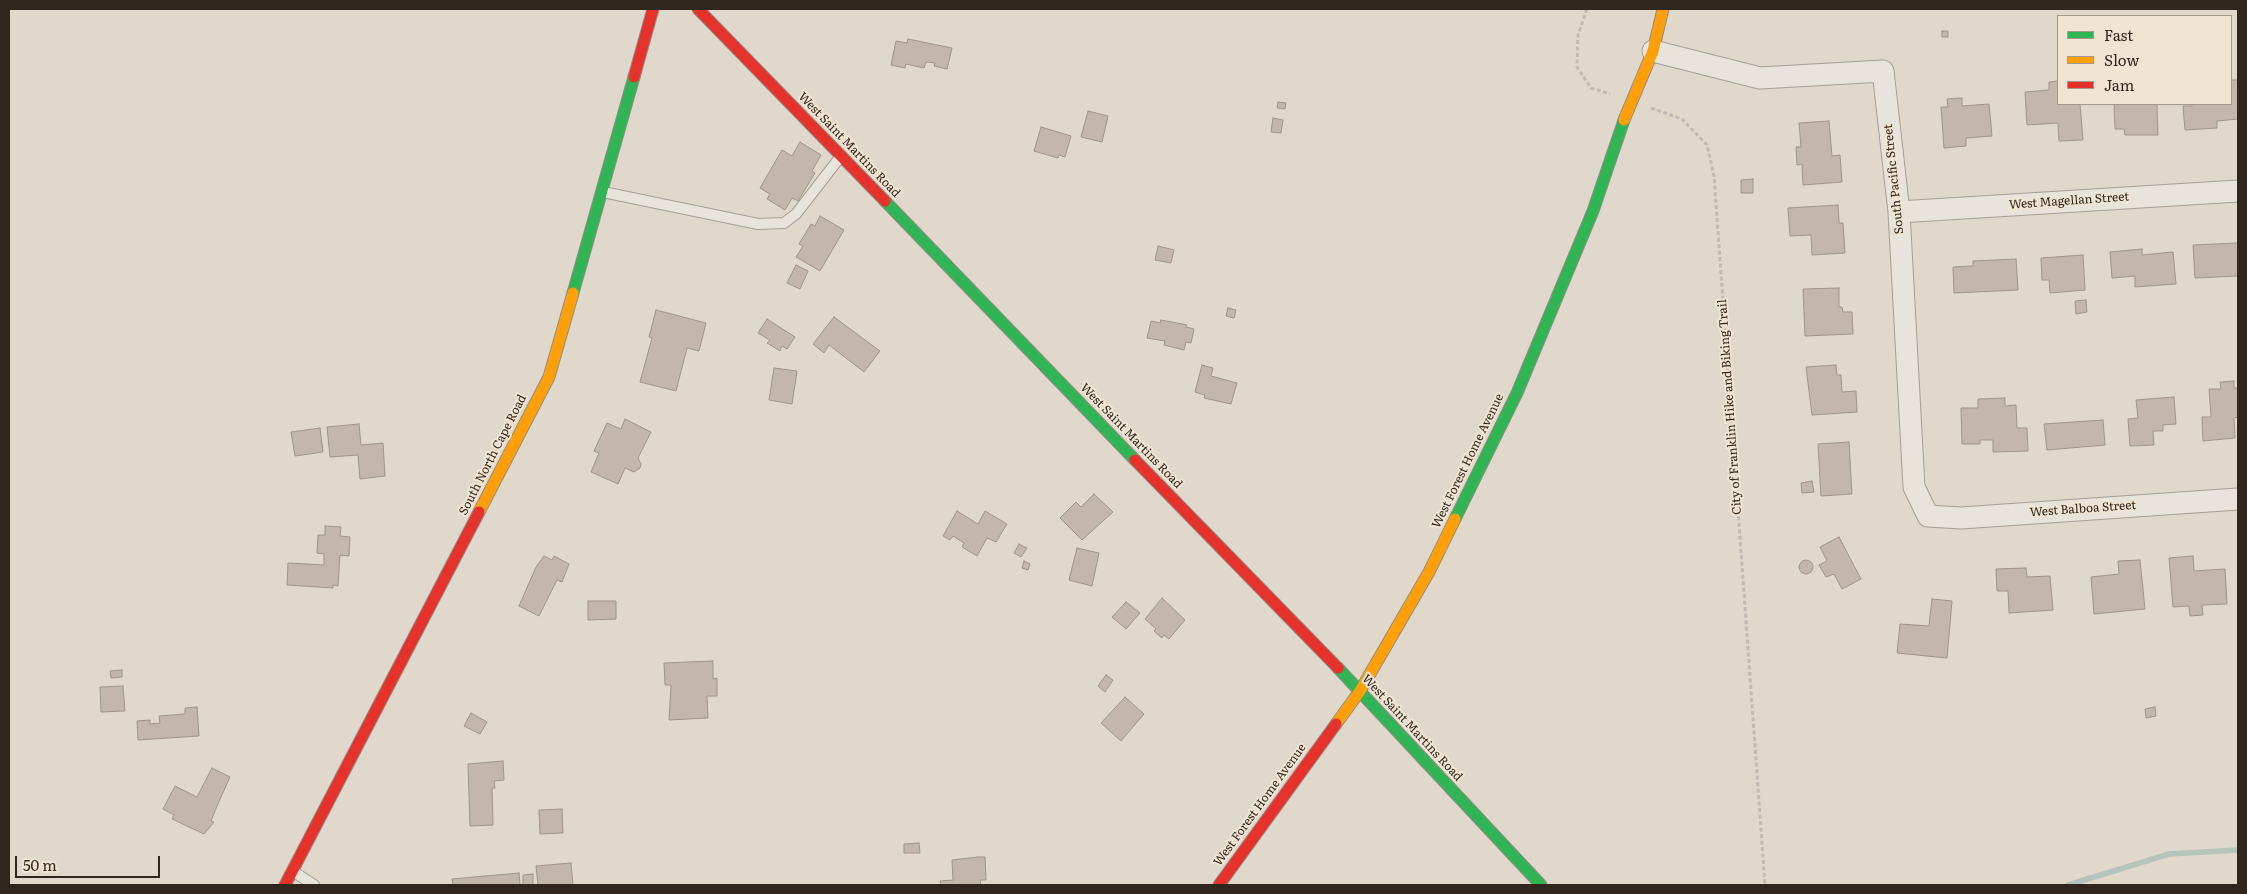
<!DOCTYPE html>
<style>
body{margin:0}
#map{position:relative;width:2247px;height:894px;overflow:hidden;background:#e0d8cb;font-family:Literata,serif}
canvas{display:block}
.frame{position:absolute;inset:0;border:10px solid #31261e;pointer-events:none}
.legend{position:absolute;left:2057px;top:15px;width:175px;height:90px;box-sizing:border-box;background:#f0e5d2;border:1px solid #a4998a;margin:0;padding:6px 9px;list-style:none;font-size:15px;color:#31261e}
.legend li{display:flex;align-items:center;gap:10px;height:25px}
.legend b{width:25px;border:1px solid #a4998a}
.scale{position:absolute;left:15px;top:856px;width:145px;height:22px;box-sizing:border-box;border:2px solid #31261e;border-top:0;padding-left:6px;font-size:15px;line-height:18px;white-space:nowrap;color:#31261e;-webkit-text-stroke:4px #f0e5d2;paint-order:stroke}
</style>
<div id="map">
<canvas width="2247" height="894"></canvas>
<div class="frame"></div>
<ul class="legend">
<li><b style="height:6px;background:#30b455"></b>Fast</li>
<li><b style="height:6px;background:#ff9f0a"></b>Slow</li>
<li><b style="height:6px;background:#e5322d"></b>Jam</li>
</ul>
<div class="scale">50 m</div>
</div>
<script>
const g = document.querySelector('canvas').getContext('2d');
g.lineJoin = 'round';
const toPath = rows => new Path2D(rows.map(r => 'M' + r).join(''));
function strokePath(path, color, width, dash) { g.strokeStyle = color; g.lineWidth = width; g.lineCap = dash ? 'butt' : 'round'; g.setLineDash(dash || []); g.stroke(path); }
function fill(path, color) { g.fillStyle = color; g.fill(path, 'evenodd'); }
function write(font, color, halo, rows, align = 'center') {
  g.font = font + ' Literata,serif'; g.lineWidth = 4; g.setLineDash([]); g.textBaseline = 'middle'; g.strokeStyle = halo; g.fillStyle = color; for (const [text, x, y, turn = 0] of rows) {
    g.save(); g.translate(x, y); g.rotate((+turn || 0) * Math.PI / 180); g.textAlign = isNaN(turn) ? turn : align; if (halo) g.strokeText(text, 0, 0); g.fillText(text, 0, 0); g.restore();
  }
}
const stream = toPath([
 [2068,885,2169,854,2238,850]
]);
const building = toPath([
 [1942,31,1948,31,1948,37,1942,37,1942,31],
 [908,39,952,48,947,69,934,66,935,63,926,62,924,68,906,64,905,68,891,65,896,41,907,43,908,39],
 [2231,80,2238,80,2238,119,2217,121,2217,128,2185,130,2183,106,2192,106,2192,104,2231,104,2231,80],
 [2058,81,2058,104,2080,104,2083,140,2059,141,2058,123,2027,125,2025,92,2049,90,2049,82,2058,81],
 [1962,98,1962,106,1989,104,1992,136,1966,138,1966,146,1944,148,1941,107,1948,107,1947,99,1962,98],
 [1278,102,1286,103,1285,109,1277,108,1278,102],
 [2114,104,2157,104,2158,135,2125,135,2124,129,2115,129,2114,104],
 [1088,111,1108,116,1102,142,1081,137,1088,111],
 [1273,118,1283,120,1281,133,1271,132,1273,118],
 [1829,121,1832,156,1840,155,1842,182,1803,185,1802,164,1797,165,1796,147,1801,147,1799,123,1829,121],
 [1041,127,1071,136,1065,157,1059,155,1058,158,1034,151,1041,127],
 [800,142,821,155,812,171,815,173,798,201,792,198,785,210,767,199,770,194,760,188,782,150,792,156,800,142],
 [1753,179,1753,193,1741,193,1741,180,1753,179],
 [1838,205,1839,223,1843,223,1845,253,1812,255,1811,235,1790,236,1788,208,1838,205],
 [820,216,844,230,820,271,796,257,803,246,799,244,811,224,815,226,820,216],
 [2238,243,2238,276,2195,278,2193,245,2238,243],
 [1158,246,1174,250,1171,263,1155,260,1158,246],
 [2142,249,2142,255,2173,252,2176,284,2135,287,2135,276,2112,278,2110,252,2142,249],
 [2083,255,2085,290,2050,293,2049,280,2042,280,2041,258,2083,255],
 [2016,259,2018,290,1954,293,1953,267,1973,266,1973,261,2016,259],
 [796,265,808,271,800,289,787,283,796,265],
 [1839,288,1839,307,1842,307,1843,312,1852,312,1853,334,1805,336,1803,289,1839,288],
 [2086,300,2087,312,2076,314,2075,301,2086,300],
 [1228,308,1236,310,1234,318,1226,316,1228,308],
 [656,310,706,323,699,351,687,348,676,391,640,382,652,338,649,337,656,310],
 [834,317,880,351,864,372,829,345,824,353,813,344,834,317],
 [767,319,795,337,787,349,782,346,780,351,767,343,770,340,758,333,767,319],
 [1161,320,1187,325,1186,327,1194,329,1191,343,1186,342,1184,350,1164,345,1165,341,1147,338,1151,321,1160,323,1161,320],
 [1202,365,1213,368,1211,376,1237,383,1231,404,1204,398,1205,395,1195,392,1202,365],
 [1836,365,1837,375,1841,375,1842,392,1856,391,1857,412,1812,415,1806,367,1836,365],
 [774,368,797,371,792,404,769,400,774,368],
 [2234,381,2234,388,2238,388,2238,417,2234,418,2235,438,2203,441,2202,417,2211,417,2209,389,2221,389,2220,382,2234,381],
 [2174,397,2176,424,2163,425,2163,431,2153,431,2154,445,2130,446,2128,419,2138,418,2136,400,2174,397],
 [2005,398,2005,406,2016,405,2017,428,2027,428,2028,451,1993,452,1993,440,1980,440,1980,444,1962,444,1961,408,1978,408,1978,399,2005,398],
 [625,419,651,432,638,458,641,464,640,468,634,472,625,468,618,484,591,472,599,453,594,451,607,423,621,429,625,419],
 [2103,420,2105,445,2047,450,2044,424,2103,420],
 [359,424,361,445,383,443,385,476,360,479,358,455,330,457,327,427,359,424],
 [320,428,323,452,295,456,291,432,320,428],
 [1849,442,1852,494,1821,496,1818,444,1849,442],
 [1812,481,1814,492,1802,493,1801,483,1812,481],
 [1094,494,1113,512,1082,540,1060,518,1076,502,1081,507,1094,494],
 [957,511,978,524,985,511,1007,524,996,542,987,538,977,556,962,547,964,543,953,536,950,540,943,536,957,511],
 [325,526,341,527,340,536,350,537,349,556,340,555,338,586,333,585,333,588,287,585,288,563,324,565,324,554,317,553,318,535,325,535,325,526],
 [1839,537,1861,579,1842,589,1834,574,1826,577,1819,565,1827,561,1820,547,1839,537],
 [1019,544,1027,548,1021,557,1014,553,1019,544],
 [1077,548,1099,553,1092,586,1069,580,1077,548],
 [544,556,552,560,554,556,569,564,562,582,557,580,539,616,519,606,536,567,544,556],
 [2193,556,2194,571,2225,569,2227,604,2202,605,2203,615,2190,616,2189,606,2173,607,2169,558,2193,556],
 [2140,560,2145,609,2094,614,2091,577,2119,574,2118,561,2140,560],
 '1799 567a7 7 0 1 1 14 0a7 7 0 1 1-14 0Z',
 [1024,561,1030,564,1028,570,1022,568,1024,561],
 [2026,568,2027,577,2050,576,2053,610,2009,613,2008,591,1997,591,1996,569,2026,568],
 [1162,598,1185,620,1169,639,1164,635,1162,638,1154,631,1156,629,1145,619,1162,598],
 [1932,599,1952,601,1947,658,1897,653,1900,624,1929,626,1932,599],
 [588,601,616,601,616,619,588,620,588,601],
 [1126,602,1140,613,1126,629,1112,617,1126,602],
 [713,661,713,679,717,678,717,696,707,696,708,718,669,720,671,685,665,685,664,663,713,661],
 [122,670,122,677,111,678,110,671,122,670],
 [1106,675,1113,680,1105,692,1098,686,1106,675],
 [123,686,125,711,101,712,100,687,123,686],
 [1125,697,1144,714,1121,741,1101,723,1125,697],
 [197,707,199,736,138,740,137,721,150,720,150,724,160,723,159,716,185,714,185,708,197,707],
 [2155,707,2156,716,2146,718,2145,709,2155,707],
 [471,713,487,722,480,734,464,726,471,713],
 [503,761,504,780,494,781,495,788,492,788,493,825,470,826,468,764,503,761],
 [212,768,230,777,217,806,211,821,214,822,204,834,172,819,174,815,163,809,175,786,197,797,212,768],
 [562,809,563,833,540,834,539,810,562,809],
 [919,843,920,853,904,853,904,844,919,843],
 [978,857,985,857,986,880,980,880,981,885,941,885,940,881,953,880,952,860,978,857],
 [571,863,573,885,538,885,536,866,571,863],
 [519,873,520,885,453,885,452,879,519,873],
 [533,874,533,885,523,885,523,875,533,874]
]);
const path = toPath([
 [1587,9,1578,35,1577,67,1591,88,1610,94],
 [1651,108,1682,119,1707,145,1714,176,1765,885]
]);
const lane = toPath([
 [603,192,758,224,784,223,796,214,841,156],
 [294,872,314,885]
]);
const street = toPath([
 [1653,51,1760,78,1883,71,1899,212,1914,487,1928,516,1961,518,2238,499],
 [1899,212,2238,191]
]);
const fast = toPath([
 [885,201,1135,460],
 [573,293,634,77],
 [1455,519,1517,393,1593,211,1624,120],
 [1338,668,1541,885]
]);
const slow = toPath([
 [1624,120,1653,51,1663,9],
 [479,512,549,377,573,293],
 [1336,724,1360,691,1429,572,1455,519]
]);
const jam = toPath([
 [698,9,885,201],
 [634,77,653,9],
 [1135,460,1338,668],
 [285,885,479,512],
 [1219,885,1336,724]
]);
const streetNames = [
 ["West Saint Martins Road",849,145,46],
 ["South Pacific Street",1894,179,-96],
 ["West Magellan Street",2069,201,-4],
 ["City of Franklin Hike and Biking Trail",1730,407,-94],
 ["West Saint Martins Road",1131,436,46],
 ["South North Cape Road",493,455,-63],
 ["West Forest Home Avenue",1468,461,-64],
 ["West Balboa Street",2083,509,-4],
 ["West Saint Martins Road",1412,728,47],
 ["West Forest Home Avenue",1260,805,-54]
];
strokePath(stream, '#b6c4ba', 5.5);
fill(building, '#c3b7ac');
strokePath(building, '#9f948b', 1);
strokePath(lane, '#a59e95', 12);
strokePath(street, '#a59e95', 23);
strokePath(fast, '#948d84', 13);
strokePath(slow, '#948d84', 13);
strokePath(jam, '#948d84', 13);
strokePath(path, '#c1bbb4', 3, [4, 2.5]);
strokePath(lane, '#e8e4dc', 10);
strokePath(street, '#e8e4dc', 21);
strokePath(fast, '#30b455', 11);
strokePath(slow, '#ff9f0a', 11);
strokePath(jam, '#e5322d', 11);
write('12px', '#31261e', '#f0e5d2', streetNames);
</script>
